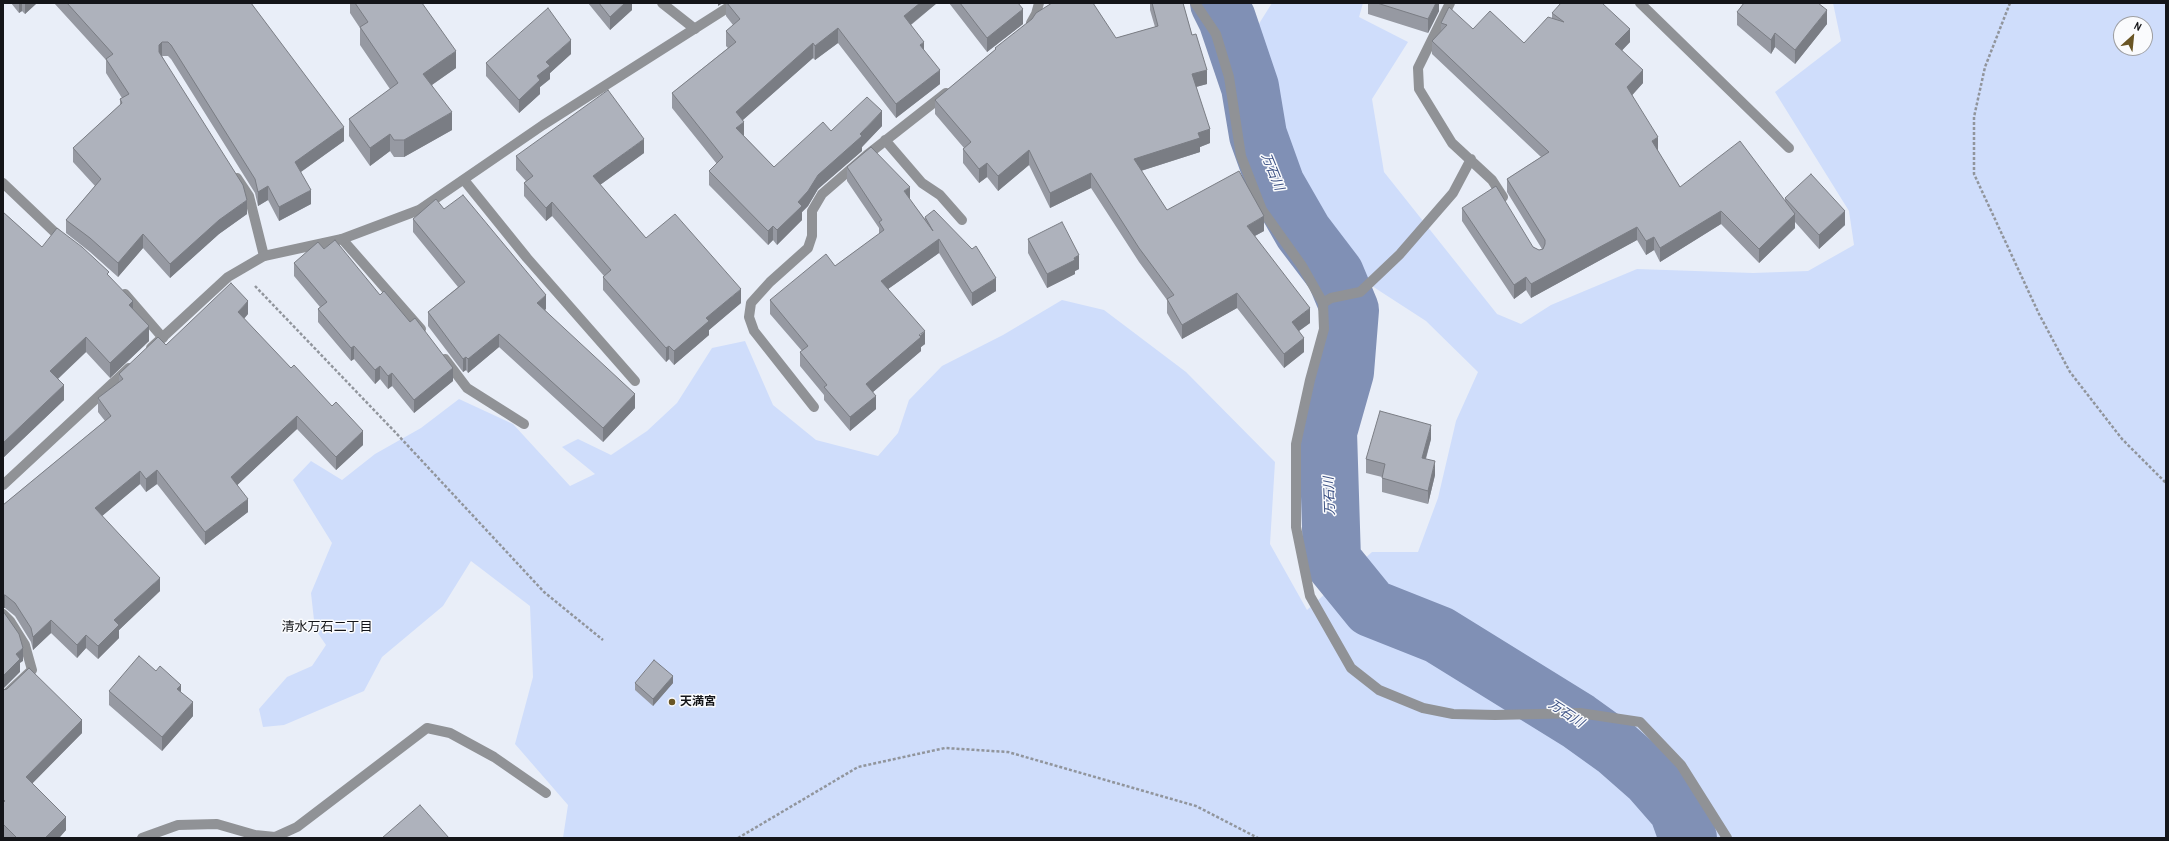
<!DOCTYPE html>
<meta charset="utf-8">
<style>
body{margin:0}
#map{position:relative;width:2169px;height:841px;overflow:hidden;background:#e9eef8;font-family:"Archivo Narrow",sans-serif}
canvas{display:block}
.frame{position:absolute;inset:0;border:4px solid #141519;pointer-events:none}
.north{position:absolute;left:2113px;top:16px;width:40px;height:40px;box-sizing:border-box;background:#fafbfd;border:1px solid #9e9fa2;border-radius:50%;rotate:27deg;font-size:11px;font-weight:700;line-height:16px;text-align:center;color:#141519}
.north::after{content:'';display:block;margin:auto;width:14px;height:18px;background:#695524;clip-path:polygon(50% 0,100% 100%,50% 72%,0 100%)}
</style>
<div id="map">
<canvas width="2169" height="841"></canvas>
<div class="frame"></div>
<div class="north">N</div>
</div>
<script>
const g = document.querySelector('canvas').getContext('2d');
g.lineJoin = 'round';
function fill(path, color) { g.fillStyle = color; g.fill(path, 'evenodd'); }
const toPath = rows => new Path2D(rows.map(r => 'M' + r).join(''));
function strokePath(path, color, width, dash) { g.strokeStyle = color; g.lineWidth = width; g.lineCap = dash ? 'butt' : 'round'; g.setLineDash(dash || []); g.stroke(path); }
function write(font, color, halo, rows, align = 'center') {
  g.font = font + ' "Archivo Narrow","Noto Sans JP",sans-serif'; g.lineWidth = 3; g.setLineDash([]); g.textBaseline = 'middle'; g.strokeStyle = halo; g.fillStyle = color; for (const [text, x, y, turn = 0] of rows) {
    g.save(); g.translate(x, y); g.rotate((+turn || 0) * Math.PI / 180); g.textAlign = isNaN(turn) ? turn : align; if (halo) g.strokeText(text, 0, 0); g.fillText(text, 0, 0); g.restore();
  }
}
const green = toPath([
 [1272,3,1363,3,1359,17,1408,42,1372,99,1384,172,1497,314,1521,324,1551,305,1637,269,1753,273,1808,271,1854,245,1849,211,1775,92,1841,41,1833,3,2166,3,2166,838,563,838,568,805,515,744,533,677,530,606,471,561,443,606,382,657,364,691,284,725,263,727,259,709,287,677,312,666,326,645,315,629,311,593,332,543,293,480,311,461,342,480,375,454,421,428,459,399,513,424,570,486,595,474,562,447,578,439,611,455,647,431,677,403,712,348,745,341,773,405,816,440,878,456,898,433,909,400,942,366,1003,335,1062,300,1104,310,1186,372,1275,462,1270,544,1307,610,1372,552,1418,552,1438,498,1456,421,1478,372,1426,321,1355,275,1306,218,1263,127,1245,46],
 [2121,24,2145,24,2145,48,2121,48]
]);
const river = toPath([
 [1219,3,1227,19,1250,87,1258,135,1276,185,1303,232,1335,274,1350,310,1345,372,1328,432,1332,560,1371,608,1439,635,1578,721,1617,749,1650,778,1678,810,1688,838]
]);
const path = toPath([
 [2010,3,1985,67,1974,117,1974,174,2039,314,2070,372,2122,439,2166,483],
 [255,286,396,433,544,592,603,640],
 [738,838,858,767,945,748,1008,752,1196,806,1258,838]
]);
const lane = toPath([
 [662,3,695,29],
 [1450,3,1418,68,1419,89,1452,143,1492,180,1503,197],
 [1640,3,1789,148],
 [1031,23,1036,14,1039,3],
 [885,140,922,183,940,195,962,220],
 [237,178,249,196,264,256],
 [464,180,527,258,635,381],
 [3,183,63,240],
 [342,239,421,329],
 [125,294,163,338],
 [1323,303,1331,298,1360,292,1400,254,1453,193,1471,159],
 [445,359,467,388,524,424],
 [814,407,754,331,749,317,751,303,770,282,808,248,812,236,812,211,822,194,867,155,946,93],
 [3,614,10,621,25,645,32,670,3,697],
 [142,838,178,825,217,824,255,835,275,837,297,827,427,728,450,733,494,757,546,793]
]);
const street = toPath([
 [1195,3,1216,34,1229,77,1241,156,1262,210,1302,266,1323,303,1324,329,1310,380,1296,444,1296,527,1310,596,1351,668,1379,690,1423,708,1453,714,1495,715,1580,713,1640,722,1681,765,1727,838],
 [151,348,228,277,264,256,342,239,419,210,543,125,735,3],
 [3,485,129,368]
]);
const wall = toPath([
 [11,3,37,3,25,14,22,11,19,13],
 [54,3,251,3,344,141,301,172,311,204,279,221,268,200,258,206,255,193,171,59,168,56,162,56,247,214,219,234,170,278,143,248,118,277,90,252,66,233,66,220,95,186,73,162,73,148,120,105,120,99,122,98,106,73,106,60],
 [350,3,422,3,456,68,432,85,452,130,404,157,394,157,390,151,370,166,349,136,349,119,390,89,360,45,360,28,350,13],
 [588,3,634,3,632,4,632,10,610,30],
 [726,3,937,3,911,25,924,50,940,84,896,118,838,43,815,60,813,58,743,120,744,136,774,167,831,131,882,126,862,147,862,151,818,189,808,206,802,212,802,220,777,245,773,240,768,245,709,185,709,171,717,164,672,108,672,93,728,48,726,46,726,31,733,25,726,16],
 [949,3,1018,3,1023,24,987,52],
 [1150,3,1183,3,1192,35,1207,84,1196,87,1210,143,1200,147,1200,152,1141,171,1167,210,1264,231,1255,236,1310,323,1299,331,1304,352,1284,368,1237,308,1182,339,1167,313,1167,300,1139,262,1091,188,1050,208,1029,165,998,191,987,177,979,183,963,163,963,149,964,148,935,114,935,100,995,50,995,48,1116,38,1155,27,1150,10],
 [1368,3,1439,3,1439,11,1428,33,1368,14],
 [1737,12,1827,24,1795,64,1775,47,1771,54,1737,25],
 [1552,13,1630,42,1622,50,1643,83,1632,95,1658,151,1680,187,1785,201,1785,198,1845,225,1819,249,1795,222,1795,228,1759,263,1721,224,1660,262,1654,250,1646,255,1637,240,1531,298,1526,290,1514,299,1462,221,1462,208,1539,250,1542,249,1507,192,1507,179,1541,157,1432,54,1432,41,1441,32,1441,23,1473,29,1524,43,1552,18],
 [571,54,550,73,550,79,540,87,540,94,519,113,486,76,486,63],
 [644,153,600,185,646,238,741,303,709,330,709,335,674,365,669,359,666,362,603,290,603,277,604,276,552,216,546,221,524,196,524,183,526,181,516,170,516,156],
 [847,167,910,200,925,219,925,217,996,291,972,306,939,253,888,289,925,344,921,347,921,351,873,392,876,409,850,431,824,400,824,395,800,366,800,352,802,351,770,314,770,300,835,266,879,234,879,228,847,181],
 [444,209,546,309,545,310,635,408,603,442,499,347,468,373,466,370,463,372,428,326,428,312,458,287,413,232,413,219],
 [3,212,42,247,109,276,133,309,149,341,110,378,86,352,58,379,64,400,3,458],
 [1028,239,1079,269,1075,271,1075,274,1047,288,1028,253],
 [324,249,380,295,453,381,414,413,392,386,388,389,380,379,375,384,354,359,351,361,318,322,318,309,320,307,294,276,294,263],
 [248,314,244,319,363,445,336,470,297,429,237,485,248,512,205,545,157,484,146,492,140,484,102,516,160,591,119,630,119,638,98,659,86,648,77,658,51,633,33,650,31,642,15,616,5,608,3,505,105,421,98,412,98,398,119,382,119,374,166,345],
 [1431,439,1426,459,1435,475,1428,504,1382,492,1382,477,1366,473,1366,459],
 [635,683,673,683,653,706,635,690],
 [3,690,82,733,32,783,66,830,59,838,4,838,3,837],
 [109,691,181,692,193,716,162,751,109,705]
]);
const shadedWall = toPath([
 [19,3,22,3,22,11,19,13],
 [25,3,37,3,25,14],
 [625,3,634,3,632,4,632,10,610,30,610,17],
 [718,3,723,3,718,6],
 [920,3,937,3,904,30,904,16],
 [1436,3,1439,3,1439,11,1428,33,1428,19],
 [1023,9,1023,24,987,52,987,38],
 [1827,10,1827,24,1795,64,1795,50],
 [838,28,838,43,815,60,815,46],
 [1630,29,1630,42,1615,58,1615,44],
 [1775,33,1775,47,1771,54,1771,40],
 [571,40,571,54,550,73,550,79,540,87,540,94,519,113,519,100,546,62],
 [162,42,162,56,159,59,159,45],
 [924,42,924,57,920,45],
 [813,43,813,58,736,126,736,112],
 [456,51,456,68,423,91,423,74],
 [940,70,940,84,896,118,896,104],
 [1207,70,1207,84,1192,88,1192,74],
 [1643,70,1643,83,1627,101,1627,87],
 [882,111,882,126,862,147,862,151,818,189,808,206,802,212,802,220,777,245,777,230,818,175,860,134],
 [452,112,452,130,404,157,404,140],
 [744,122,744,136,736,143,736,128],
 [344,127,344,141,295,176,295,162],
 [1210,129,1210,143,1200,147,1200,152,1134,173,1134,159,1198,133],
 [390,134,390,151,370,166,370,148],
 [1658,137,1658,151,1652,155,1652,141],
 [644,139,644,153,593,190,593,176],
 [1029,150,1029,165,998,191,998,176],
 [987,163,987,177,979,183,979,169],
 [1091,173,1091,188,1050,208,1050,193],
 [268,186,268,200,258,206,258,192],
 [910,187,910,200,904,191],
 [311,190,311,204,279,221,279,207],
 [247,200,247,214,219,234,170,278,170,264,219,220],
 [552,202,552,216,546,221,546,208],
 [1721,211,1721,224,1660,262,1660,248],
 [1845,211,1845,225,1819,249,1819,235],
 [1795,214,1795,228,1759,263,1759,249],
 [1264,216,1264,231,1247,240,1247,226],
 [773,226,773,240,768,245,768,231],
 [1637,227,1637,240,1531,298,1531,284],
 [143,234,143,248,118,277,118,263],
 [1654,237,1654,250,1646,255,1646,241],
 [939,239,939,253,881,294,881,281],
 [1079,255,1079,269,1075,271,1075,274,1047,288,1047,274,1074,258],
 [1526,277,1526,290,1514,299,1514,285],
 [996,278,996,291,972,306,972,293],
 [741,289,741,303,709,330,709,335,674,365,674,351,706,318],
 [1237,293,1237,308,1182,339,1182,325],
 [546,295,546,309,537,316,537,303],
 [133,301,133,316,129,305],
 [248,301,248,314,238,325,238,312],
 [1310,308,1310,323,1292,336,1292,322],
 [149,326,149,341,110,378,110,363],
 [925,331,925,344,921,347,921,351,866,398,866,384],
 [499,334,499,347,468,373,468,359],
 [86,337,86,352,50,386,50,371],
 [1304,338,1304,352,1284,368,1284,354],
 [354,346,354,359,351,361,351,348],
 [669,346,669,359,666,362,666,348],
 [466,357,466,370,463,372,463,359],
 [380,366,380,379,375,384,375,370],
 [453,368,453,381,414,413,414,400],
 [392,373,392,386,388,389,388,376],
 [64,385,64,400,3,458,3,443],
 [635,394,635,408,603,442,603,428],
 [876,396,876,409,850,431,850,417],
 [297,416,297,429,231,491,231,477],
 [1431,425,1431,439,1422,471,1422,458],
 [363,431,363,445,336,470,336,457],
 [1435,461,1435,475,1428,504,1428,491],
 [157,470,157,484,146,492,146,479],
 [140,471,140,484,95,522,95,508],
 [248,499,248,512,205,545,205,532],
 [160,578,160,591,119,630,119,638,98,659,98,646,114,620],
 [3,595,5,595,5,608,3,608],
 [51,620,51,633,33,650,33,637],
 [86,635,86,648,77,658,77,645],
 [23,648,23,661,20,663,20,672,3,689,3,676,16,654],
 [673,676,673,683,653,706,653,699],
 [181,685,181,698,177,689],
 [193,702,193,716,162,751,162,737],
 [82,720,82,733,26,790,26,777],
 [66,817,66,830,59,838,45,838]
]);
const building = toPath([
 [67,3,251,3,344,127,295,162,311,190,279,207,268,186,258,192,255,179,171,45,168,42,162,42,159,45,159,52,243,185,247,200,219,220,170,264,143,234,118,263,90,238,66,220,101,179,73,148,122,103,120,99,129,94,106,59,113,54,67,3],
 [355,3,422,3,456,51,423,74,452,112,404,140,394,140,390,134,370,148,349,119,398,83,360,27,368,22,355,3],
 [599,3,625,3,610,17,599,3],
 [727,3,920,3,904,16,924,42,920,45,940,70,896,104,838,28,815,46,813,43,736,112,744,122,736,128,774,167,823,122,831,131,867,97,882,111,860,134,862,136,818,175,808,191,798,202,802,206,777,230,773,226,768,231,709,171,723,157,672,93,736,42,726,31,740,19,727,3],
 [960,3,1018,3,1023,9,987,38,960,3],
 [1052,3,1093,3,1116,38,1158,26,1152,3,1183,3,1192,35,1196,34,1207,70,1192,74,1210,129,1198,133,1200,138,1134,159,1167,210,1239,171,1264,216,1247,226,1310,308,1292,322,1304,338,1284,354,1237,293,1182,325,1167,299,1174,295,1139,248,1091,173,1050,193,1029,150,998,176,987,163,979,169,963,149,971,142,935,100,996,49,995,48,1032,19,1036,13,1052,3],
 [1377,3,1436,3,1428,19,1377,3],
 [1561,3,1602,3,1630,29,1615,44,1643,70,1627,87,1658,137,1652,141,1680,187,1740,141,1795,214,1759,249,1721,211,1660,248,1654,237,1646,241,1637,227,1531,284,1526,277,1514,285,1462,208,1496,186,1533,247,1539,250,1543,249,1545,244,1545,240,1507,179,1549,152,1432,41,1447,25,1441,23,1449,7,1473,29,1490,11,1524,43,1548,17,1564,22,1552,13,1561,3],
 [1744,3,1818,3,1827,10,1795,50,1775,33,1771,40,1737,12,1744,3],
 [548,8,571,40,546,62,550,66,537,76,540,80,519,100,486,63,548,8],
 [608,90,644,139,593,176,646,238,675,214,741,289,706,318,709,321,674,351,669,346,666,348,603,277,611,270,552,202,546,208,524,183,533,176,516,156,608,90],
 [871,147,910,187,904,191,933,231,925,217,934,210,972,249,976,246,996,278,972,293,939,239,881,281,925,331,919,335,921,337,866,384,876,396,850,417,824,387,827,385,800,352,808,346,770,300,826,254,835,266,884,230,879,222,882,220,847,167,871,147],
 [1811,174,1845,211,1819,235,1785,198,1811,174],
 [463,195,546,295,537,303,635,394,603,428,499,334,468,359,466,357,463,359,428,312,465,282,413,219,436,199,444,209,463,195],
 [3,212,42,247,57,228,82,247,109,272,107,274,133,301,129,305,149,326,110,363,86,337,50,371,64,385,3,443,3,212],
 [1062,222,1079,255,1074,258,1075,260,1047,274,1028,239,1062,222],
 [335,240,380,295,384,291,410,322,415,318,453,368,414,400,392,373,388,376,380,366,375,370,354,346,351,348,318,309,327,302,294,263,318,242,324,249,335,240],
 [231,283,248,301,238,312,291,368,294,365,332,406,336,402,363,431,336,457,297,416,231,477,248,499,205,532,157,470,146,479,140,471,95,508,160,578,114,620,119,625,98,646,86,635,77,645,51,620,33,637,31,628,15,603,5,595,3,595,3,505,111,416,98,398,123,379,119,374,158,337,166,345,231,283],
 [1380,411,1431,425,1422,458,1435,461,1428,491,1382,478,1385,464,1366,459,1380,411],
 [3,611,19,634,23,648,16,654,20,659,3,676,3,611],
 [139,656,156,671,160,666,181,685,177,689,193,702,162,737,109,691,139,656],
 [654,660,673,676,653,699,635,683,654,660],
 [29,668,82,720,26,777,66,817,45,838,17,838,3,824,3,803,5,801,3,799,3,690,7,689,29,668],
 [420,805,449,838,382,838,420,805]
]);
const markers = [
 [672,702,4,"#695524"]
];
const poiNames = [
 ["天満宮",680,702]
];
const waterNames = [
 ["万石川",1272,172,68],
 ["万石川",1330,496,-92],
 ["万石川",1566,714,33]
];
const neighbourhoodNames = [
 ["清水万石二丁目",327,628]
];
fill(green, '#cfddfb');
strokePath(river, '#8090b5', 58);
strokePath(path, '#91959c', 2.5, [3, 2]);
strokePath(lane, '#909296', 10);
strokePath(street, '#909296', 10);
fill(wall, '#9699a2');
fill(shadedWall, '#7a7d84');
fill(building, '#aeb2bc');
strokePath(building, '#7a7d84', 1);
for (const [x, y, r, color] of markers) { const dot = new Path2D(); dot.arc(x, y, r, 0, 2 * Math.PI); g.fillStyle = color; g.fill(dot); strokePath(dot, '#fafbfd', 1.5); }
write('bold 12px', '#141519', '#fafbfd', poiNames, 'left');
write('italic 13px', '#3b5083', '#fafbfd', waterNames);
write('13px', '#141519', '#fafbfd', neighbourhoodNames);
</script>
